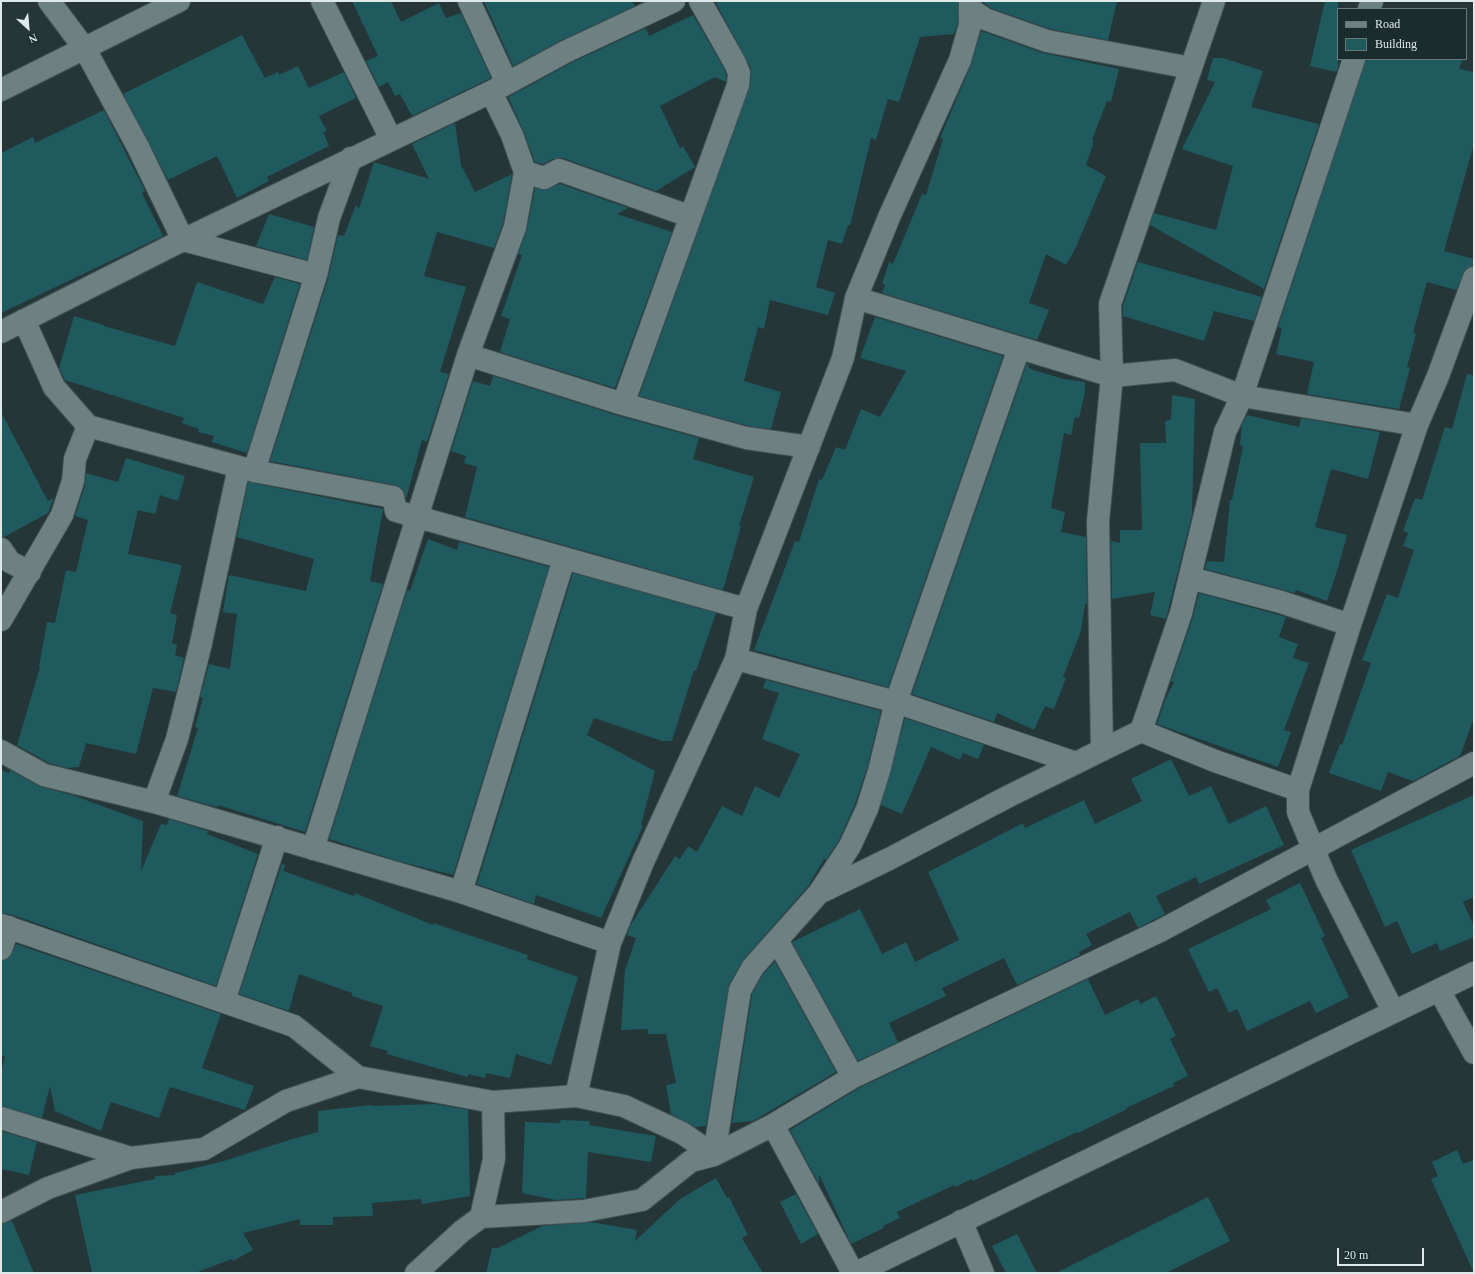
<!DOCTYPE html>
<style>
body{margin:0}
#map{position:relative;width:1475px;height:1274px;overflow:hidden;background:#243637;font-family:"Times New Roman",serif}
canvas{display:block}
.frame{position:absolute;inset:0;border:2px solid #dee9ea;pointer-events:none}
.legend{position:absolute;left:1337px;top:8px;width:130px;height:52px;box-sizing:border-box;background:#1a2c2d;border:1px solid #687879;margin:0;padding:5px 7px;list-style:none;font-size:12px;color:#dee9ea}
.legend li{display:flex;align-items:center;gap:8px;height:20px}
.legend b{width:20px;border:1px solid #687879}
.north{position:absolute;left:8px;top:8px;width:40px;height:40px;-webkit-text-stroke:3px #1a2c2d;paint-order:stroke;rotate:154deg;font-size:11px;font-weight:700;line-height:16px;text-align:center;color:#dee9ea}
.north::after{content:'';display:block;margin:auto;width:14px;height:18px;background:#dee9ea;clip-path:polygon(50% 0,100% 100%,50% 72%,0 100%)}
.scale{position:absolute;left:1337px;top:1248px;width:87px;height:18px;box-sizing:border-box;border:2px solid #dee9ea;border-top:0;padding-left:5px;font-size:12px;line-height:14px;white-space:nowrap;color:#dee9ea;-webkit-text-stroke:3px #1a2c2d;paint-order:stroke}
</style>
<div id="map">
<canvas width="1475" height="1274"></canvas>
<div class="frame"></div>
<ul class="legend">
<li><b style="height:5px;background:#6d8183"></b>Road</li>
<li><b style="height:11px;background:#1f5a5f"></b>Building</li>
</ul>
<div class="north">N</div>
<div class="scale">20 m</div>
</div>
<script>
const g = document.querySelector('canvas').getContext('2d');
g.lineJoin = 'round';
function fill(path, color) { g.fillStyle = color; g.fill(path, 'evenodd'); }
const toPath = rows => new Path2D(rows.map(r => 'M' + r).join(''));
function strokePath(path, color, width, dash) { g.strokeStyle = color; g.lineWidth = width; g.lineCap = dash ? 'butt' : 'round'; g.setLineDash(dash || []); g.stroke(path); }
const building = toPath([
 [352,1,391,1,401,22,439,3,446,18,461,13,491,78,412,116,400,94,395,96,388,82,379,87,366,61,378,56],
 [484,1,632,1,635,6,562,40,513,66],
 [721,1,958,1,958,23,954,34,920,37,899,102,888,99,876,140,871,138,850,226,848,225,842,244,828,240,816,287,835,293,828,315,770,300,764,329,758,327,744,381,781,392,771,429,749,426,639,396,750,86,751,68,716,3],
 [982,1,1117,1,1108,40,1050,29,991,8],
 [1325,1,1338,1,1338,68,1336,72,1310,66],
 [693,15,724,68,726,75,726,82,715,77,660,106,680,148,683,146,695,167,656,191,563,158,553,159,543,164,535,162,523,130,508,97,573,62,646,28,649,36],
 [981,31,1043,53,1119,69,1111,102,1107,101,1092,140,1094,141,1086,165,1106,176,1076,247,1066,265,1046,254,1029,303,1049,310,1037,340,882,293,885,285,882,284,889,262,893,264,922,194,926,195,943,139,940,138,971,65],
 [242,35,265,78,278,72,279,75,298,66,309,88,344,72,356,98,319,116,327,131,323,132,329,146,267,177,269,181,237,198,217,156,168,180,123,94],
 [1213,58,1223,58,1263,71,1251,107,1319,124,1264,289,1150,225,1154,213,1216,230,1233,166,1182,149,1215,82,1207,80],
 [1366,59,1463,59,1459,69,1474,72,1474,144,1444,251,1474,259,1474,266,1466,269,1456,290,1427,282,1413,333,1416,334,1407,367,1410,368,1399,409,1307,394,1314,362,1276,354,1282,328,1278,327],
 [104,110,145,191,142,193,163,236,1,313,1,153,33,137,35,143],
 [455,123,461,165,475,192,512,174,503,224,494,248,437,232,424,276,466,287,440,372,449,374,427,442,422,440,406,499,402,488,395,485,270,461,328,279,338,235,344,236,356,205,359,209,374,162,429,179,412,144],
 [560,184,628,208,617,214,672,232,615,388,500,352,510,319,501,316,522,255,518,254,527,229,535,188,545,190],
 [269,214,314,227,307,260,256,246],
 [1138,262,1262,297,1254,321,1214,311,1204,341,1123,316,1123,306],
 [275,277,300,284,247,453,212,442,214,436,198,432,199,429,182,423,184,418,65,380,59,368,74,316,104,325,104,326,175,346,197,282,263,304],
 [875,317,1003,356,888,687,754,650,795,541,799,542,819,479,822,480,836,447,845,450,861,409,880,417,906,371,860,358],
 [1027,363,1029,364,1028,367,1033,370,1064,379,1085,382,1085,392,1079,418,1075,417,1071,435,1064,433,1051,508,1065,512,1061,532,1086,537,1087,604,1085,604,1081,631,1063,677,1066,678,1054,709,1045,706,1034,730,997,713,994,722,912,694],
 [1467,374,1474,375,1474,718,1460,756,1413,781,1388,772,1381,791,1329,773,1340,744,1342,745,1371,663,1362,660,1387,594,1398,598,1414,550,1403,546,1408,533,1403,531,1415,498,1422,500,1445,427,1452,429],
 [493,376,619,416,699,438,693,459,754,477,739,526,741,526,723,590,465,517,477,467,464,463,466,456,451,451,473,381,490,386],
 [1172,395,1195,399,1194,438,1192,515,1166,619,1150,615,1155,592,1112,599,1111,541,1120,543,1120,530,1142,530,1140,443,1166,443,1165,421,1171,420],
 [1,412,48,501,54,498,48,513,4,537,1,537],
 [1247,415,1299,427,1301,418,1380,432,1368,479,1331,469,1315,527,1347,535,1338,568,1327,601,1296,590,1295,593,1205,569,1207,561,1224,562,1230,500,1232,500,1243,446,1240,445,1242,424],
 [126,458,185,476,178,501,160,495,155,514,138,510,128,554,182,565,170,613,177,615,172,644,177,644,175,655,184,658,176,692,153,688,136,754,86,743,79,767,66,768,49,763,17,745,40,667,39,667,47,622,55,623,66,570,76,572,88,520,75,516,85,485,86,473,118,482],
 [248,482,383,509,370,581,383,584,305,832,218,805,217,807,177,796,198,728,195,727,203,698,200,697,209,664,230,669,237,614,223,612,229,575,306,591,314,559,237,537],
 [428,539,457,550,459,542,549,567,453,875,398,861,329,839,407,590,410,591],
 [573,573,716,613,696,671,694,670,672,741,662,741,594,718,587,735,655,771,641,825,643,826,601,918,536,895,534,904,477,884],
 [1199,593,1286,617,1279,637,1298,644,1293,658,1309,663,1284,730,1291,732,1278,767,1157,724,1165,700,1174,682,1171,681,1193,617],
 [766,680,881,711,867,768,855,804,839,840,826,860,824,859,809,885,744,959,729,984,706,1126,695,1127,671,1114,666,1085,676,1083,666,1034,648,1034,648,1029,621,1030,625,970,636,938,627,935,630,926,675,856,680,859,688,846,697,852,722,806,742,816,755,786,779,798,800,754,762,739,779,693,763,688],
 [905,718,984,745,978,759,963,753,960,760,931,747,902,814,881,805],
 [1171,759,1189,796,1211,786,1229,824,1266,806,1284,845,1199,884,1196,877,1156,896,1165,914,1138,928,1130,912,1086,934,1092,945,1079,952,1080,955,1017,985,1004,958,942,988,946,996,889,1023,898,1042,858,1061,792,942,860,909,882,954,906,942,915,962,959,940,928,872,1023,823,1025,828,1084,800,1095,824,1142,801,1131,779],
 [1,770,9,773,10,770,41,787,72,795,143,821,141,871,161,824,167,825,169,819,208,831,207,834,258,854,216,986,13,915,1,913],
 [1474,795,1474,897,1463,902,1474,926,1474,937,1440,951,1437,943,1412,954,1397,921,1385,927,1351,850],
 [282,864,285,865,283,871,354,896,355,893,433,925,433,923,528,955,527,959,578,977,551,1065,516,1054,510,1078,486,1073,485,1078,468,1074,468,1077,387,1054,388,1051,370,1046,383,1006,352,996,352,993,299,974,289,1011,239,994],
 [1300,883,1325,936,1321,938,1349,997,1316,1013,1310,1001,1247,1031,1237,1009,1229,1013,1217,988,1209,992,1188,949,1271,909,1266,900],
 [16,944,221,1014,202,1068,254,1086,245,1110,170,1087,159,1118,111,1102,101,1131,55,1111,50,1086,42,1118,1,1106,1,1072,5,1056,1,1055,1,961,9,958],
 [775,962,836,1072,753,1121,732,1123,752,994,763,974],
 [1088,979,1105,1015,1138,999,1140,1004,1156,996,1176,1036,1170,1039,1188,1076,1173,1083,1174,1086,1126,1108,1127,1109,1078,1133,1077,1132,973,1181,972,1179,955,1187,954,1185,897,1212,900,1218,883,1226,884,1228,851,1244,819,1174,819,1184,790,1130,859,1088],
 [435,1104,468,1110,470,1196,422,1204,421,1199,372,1203,373,1216,333,1217,333,1225,300,1225,300,1219,243,1233,253,1250,233,1261,232,1259,195,1273,92,1273,75,1195,155,1179,155,1176,175,1175,175,1173,224,1161,289,1140,318,1132,318,1111,372,1105,372,1106],
 [561,1120,590,1121,589,1125,656,1136,651,1162,588,1152,586,1198,556,1200,522,1193,525,1122,560,1123],
 [1,1131,37,1142,29,1175,1,1169],
 [1457,1150,1463,1164,1474,1160,1474,1273,1431,1179,1438,1176,1432,1162],
 [716,1178,727,1198,729,1197,748,1235,742,1238,763,1273,486,1273,492,1248,498,1248,542,1226,591,1222,637,1230,635,1241,680,1199],
 [796,1194,818,1234,801,1244,780,1202],
 [1208,1197,1230,1241,1166,1273,1056,1273],
 [12,1221,34,1273,1,1273,1,1224],
 [1017,1234,1037,1273,1006,1273,992,1246]
]);
const minor = toPath([
 [49,1,85,49,138,147,183,240,316,275],
 [322,1,391,139],
 [469,1,507,83],
 [970,9,985,19,1047,41,1191,68],
 [1369,9,1372,1],
 [1,90,179,1],
 [525,172,544,178,559,170,689,216],
 [856,298,1112,376,1175,370,1242,396,1417,425],
 [1,332,183,240,491,92,567,51,674,1],
 [468,355,623,404,746,438,809,447],
 [623,404,738,85,739,73,735,63,700,1],
 [88,426,254,471,393,497,396,511,746,609],
 [254,471,316,275,329,218,351,158],
 [1,549,10,562,30,572],
 [1190,578,1281,602,1350,625],
 [1,620,62,515,73,481,75,459,88,426,54,387,24,320],
 [736,659,896,702,1019,348],
 [1141,731,1181,613,1225,432,1242,396,1354,59],
 [1102,750,1098,521,1112,376,1110,304,1214,1],
 [1,751,44,775,154,802,461,892,610,943],
 [1076,763,896,702,879,771,867,809,850,846,819,893,889,859,1009,796,1076,763,1102,750,1141,731,1215,761,1298,790],
 [154,802,177,739,201,643,239,467],
 [313,849,468,355,515,227,525,172,512,135,491,92],
 [461,892,564,559],
 [1,925,294,1026,358,1077],
 [777,940,853,1077],
 [1,949,9,927],
 [1439,990,1474,1053],
 [224,1001,277,837],
 [1393,1011,1326,879,1298,812,1298,790,1350,625,1417,425,1438,376,1474,278],
 [576,1096,610,943,643,862,736,659,746,609,843,358,856,298,890,215,960,60,970,25,970,1],
 [1,1118,131,1158],
 [773,1125,853,1273],
 [1,1212,48,1188,131,1158,204,1149,286,1101,358,1077,493,1102,576,1096,624,1106,682,1133,714,1155,773,1125,853,1077,1160,931,1474,763],
 [481,1217,584,1211,642,1200,691,1161,714,1155,740,990,753,967,819,893],
 [961,1221,983,1273],
 [416,1273,462,1231,481,1217,494,1159,493,1102],
 [856,1273,1474,973]
]);
fill(building, '#1f5a5f');
strokePath(minor, '#435254', 24);
strokePath(minor, '#6d8183', 22);
</script>
